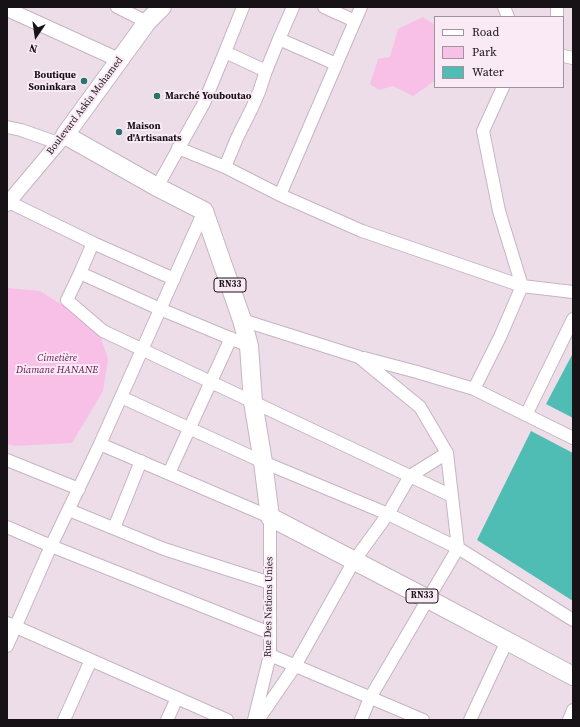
<!DOCTYPE html>
<meta charset="utf-8">
<style>
body{margin:0}
#map{position:relative;width:580px;height:727px;overflow:hidden;background:#eddde8;font-family:"Source Serif 4",serif}
canvas{display:block}
.frame{position:absolute;inset:0;border:8px solid #171216;pointer-events:none}
.legend{position:absolute;left:434px;top:16px;width:130px;height:72px;box-sizing:border-box;background:#faeaf5;border:1px solid #9f949c;margin:0;padding:5px 7px;list-style:none;font-size:12px;color:#171216}
.legend li{display:flex;align-items:center;gap:8px;height:20px}
.legend b{width:20px;border:1px solid #9f949c}
.north{position:absolute;left:16px;top:16px;width:40px;height:40px;-webkit-text-stroke:3px #faeaf5;paint-order:stroke;rotate:193deg;font-size:11px;font-weight:700;line-height:16px;text-align:center;color:#171216}
.north::after{content:'';display:block;margin:auto;width:14px;height:18px;background:#171216;clip-path:polygon(50% 0,100% 100%,50% 72%,0 100%)}
</style>
<div id="map">
<canvas width="580" height="727"></canvas>
<div class="frame"></div>
<ul class="legend">
<li><b style="height:5px;background:#fff"></b>Road</li>
<li><b style="height:11px;background:#f8bfe7"></b>Park</li>
<li><b style="height:11px;background:#50bdb4"></b>Water</li>
</ul>
<div class="north">N</div>
</div>
<script>
const g = document.querySelector('canvas').getContext('2d');
g.lineJoin = 'round';
function fill(path, color) { g.fillStyle = color; g.fill(path, 'evenodd'); }
const toPath = rows => new Path2D(rows.map(r => 'M' + r).join(''));
function strokePath(path, color, width, dash) { g.strokeStyle = color; g.lineWidth = width; g.lineCap = dash ? 'butt' : 'round'; g.setLineDash(dash || []); g.stroke(path); }
function write(font, color, halo, rows, align = 'center') {
  g.font = font + ' "Source Serif 4",serif'; g.lineWidth = 4; g.setLineDash([]); g.textBaseline = 'middle'; g.strokeStyle = halo; g.fillStyle = color; for (const [text, x, y, turn = 0] of rows) {
    g.save(); g.translate(x, y); g.rotate((+turn || 0) * Math.PI / 180); g.textAlign = isNaN(turn) ? turn : align; if (halo) g.strokeText(text, 0, 0); g.fillText(text, 0, 0); g.restore();
  }
}
const green = toPath([
 [423,17,435,25,435,84,433,82,413,96,393,86,379,90,370,84,378,59,390,57,398,29],
 [7,288,40,291,103,331,102,341,108,359,103,391,72,443,15,446,7,444]
]);
const water = toPath([
 [573,353,573,418,546,404],
 [531,431,573,453,573,601,477,540]
]);
const minor = toPath([
 [117,7,147,22],
 [324,7,355,21],
 [504,7,508,17],
 [557,7,557,17],
 [279,39,336,64],
 [225,52,266,71],
 [563,56,573,58],
 [7,127,21,130,58,143],
 [178,148,225,167,280,195,362,231,522,286,573,292],
 [225,167,237,138,252,108,259,92,266,71,279,39,293,7],
 [157,187,204,103,225,52,243,7],
 [280,195,361,7],
 [9,202,93,243,80,273],
 [93,243,174,279],
 [242,320,359,357,420,407,447,453,458,548,428,599,370,698,361,720],
 [249,346,160,309,80,273,67,300,103,331,452,496],
 [364,358,417,372,474,389,573,438],
 [474,389,500,337,522,286,499,211,483,131,503,87],
 [121,397,263,462,388,514,458,548,573,620],
 [526,415,573,319],
 [100,444,270,517,270,655,254,720],
 [7,460,79,489],
 [169,473,231,338],
 [69,510,164,549,270,583],
 [7,527,51,546,270,633],
 [114,528,141,461],
 [7,623,227,720],
 [7,646,51,546,100,444,204,211],
 [270,655,423,720],
 [64,720,91,660],
 [167,720,177,698],
 [258,720,295,666,354,561,388,514,410,476,447,453],
 [470,720,507,641],
 [569,720,573,710]
]);
const tertiary = toPath([
 [7,9,119,60],
 [7,204,65,135]
]);
const primary = toPath([
 [162,7,147,22,65,135,157,187,204,211,242,320,249,346,253,402,263,462,270,517,428,599,573,676]
]);
const markers = [
 [84,81,4,"#2a736d"],
 [157,96,4,"#2a736d"],
 [119,132,4,"#2a736d"]
];
const shields = [
 [230,285,32],
 [422,596,32]
];
const shieldNames = [
 ["RN33",230,285],
 ["RN33",422,596]
];
const poiNames = [
 ["Boutique",76,75,"right"],
 ["Soninkara",76,87,"right"],
 ["Marché Youboutao",165,96],
 ["Maison",127,126],
 ["d'Artisanats",127,138]
];
const streetNames = [
 ["Boulevard Askia Mohamed",85,106,-53],
 ["Rue Des Nations Unies",269,607,-89]
];
const parkNames = [
 ["Cimetière",57,358],
 ["Diamane HANANE",57,370]
];
fill(green, '#f8bfe7');
fill(water, '#50bdb4');
strokePath(minor, '#c5b5c0', 14);
strokePath(tertiary, '#c5b5c0', 16);
strokePath(primary, '#c5b5c0', 20);
strokePath(minor, '#fff', 12);
strokePath(tertiary, '#fff', 14);
strokePath(primary, '#fff', 18);
for (const [x, y, r, color] of markers) { const dot = new Path2D(); dot.arc(x, y, r, 0, 2 * Math.PI); g.fillStyle = color; g.fill(dot); strokePath(dot, '#faeaf5', 1.5); }
for (const [x, y, w] of shields) { const box = new Path2D(); box.roundRect(x - w / 2, y - 7, w, 14, 3); g.fillStyle = '#faeaf5'; g.fill(box); strokePath(box, '#171216', 1); }
write('bold 9px', '#171216', null, shieldNames);
write('bold 10px', '#171216', '#faeaf5', poiNames, 'left');
write('10px', '#171216', '#faeaf5', streetNames);
write('italic 10px', '#621552', '#faeaf5', parkNames);
</script>
